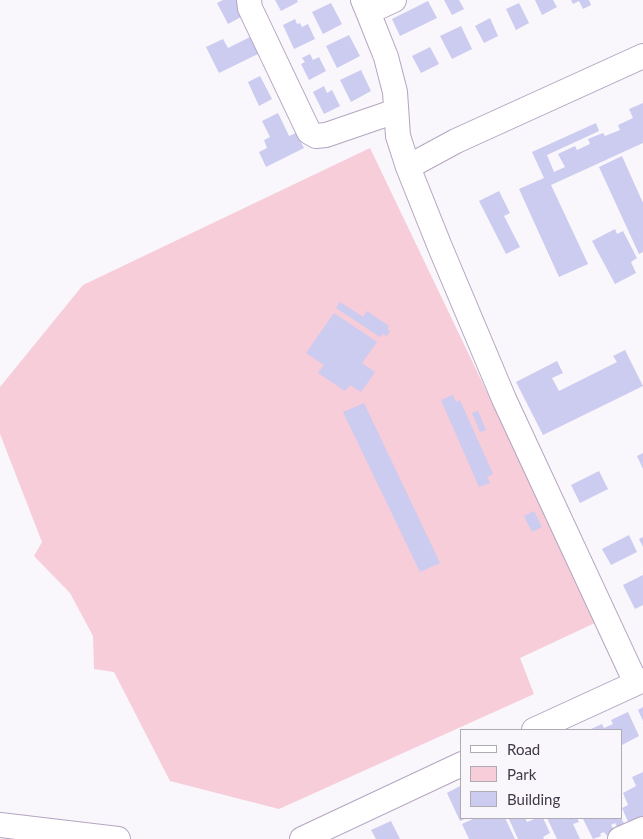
<!DOCTYPE html>
<style>
body{margin:0}
#map{position:relative;width:643px;height:839px;overflow:hidden;background:#f9f6fc;font-family:Lato,sans-serif}
canvas{display:block}
.legend{position:absolute;left:460px;top:729px;width:162px;height:90px;box-sizing:border-box;background:#f9f6fc;border:1px solid #afabb3;margin:0;padding:6px 9px;list-style:none;font-size:15px;color:#403a46}
.legend li{display:flex;align-items:center;gap:10px;height:25px}
.legend b{width:25px;border:1px solid #afabb3}
</style>
<div id="map">
<canvas width="643" height="839"></canvas>
<ul class="legend">
<li><b style="height:6px;background:#fff"></b>Road</li>
<li><b style="height:14px;background:#f7cdda"></b>Park</li>
<li><b style="height:14px;background:#cccbf0"></b>Building</li>
</ul>
</div>
<script>
const g = document.querySelector('canvas').getContext('2d');
g.lineJoin = 'round';
function fill(path, color) { g.fillStyle = color; g.fill(path, 'evenodd'); }
const toPath = rows => new Path2D(rows.map(r => 'M' + r).join(''));
function strokePath(path, color, width, dash) { g.strokeStyle = color; g.lineWidth = width; g.lineCap = dash ? 'butt' : 'round'; g.setLineDash(dash || []); g.stroke(path); }
const green = toPath([
 [370,148,597,622,520,658,534,694,279,809,170,781,114,672,94,669,93,636,70,593,34,556,42,542,0,434,0,387,83,285]
]);
const building = toPath([
 [223,0,238,0,245,15,228,24,217,3],
 [275,0,297,0,298,2,281,11],
 [444,0,459,0,464,9,452,15],
 [535,0,553,0,557,7,542,15],
 [571,0,589,0,591,5,583,9,579,1,573,4],
 [428,1,437,18,400,36,392,19],
 [331,3,342,24,323,34,312,12],
 [519,3,529,23,516,30,506,9],
 [490,18,498,36,484,43,475,26],
 [295,19,297,24,300,23,302,27,308,24,315,39,294,49,283,25],
 [461,26,472,49,452,59,440,36],
 [349,35,360,56,337,68,326,46],
 [252,36,260,53,219,73,206,47,223,39,228,48],
 [430,47,439,64,421,73,412,56],
 [310,54,313,60,319,57,326,71,309,80,301,64,305,62,302,58],
 [361,70,371,91,351,102,340,80],
 [260,76,272,99,259,106,248,82],
 [324,86,327,93,332,90,340,106,324,114,313,92],
 [643,103,643,143,551,185,588,264,559,277,519,189,544,178,532,152,596,123,599,131,547,155,554,172,565,167,558,154,575,146,577,150,590,144,588,139,603,133,605,136,620,130,618,125,633,118,629,109],
 [278,113,289,136,296,133,304,148,266,167,259,152,267,148,264,140,270,137,262,121],
 [622,156,643,203,643,252,639,254,599,167],
 [499,191,510,213,504,216,520,247,506,254,479,201],
 [615,229,617,234,623,231,637,258,631,262,636,273,615,284,592,241],
 [340,302,363,317,367,311,389,326,387,329,390,331,387,336,383,334,380,337,336,308],
 [334,313,377,342,362,363,375,372,361,392,350,385,345,391,318,373,324,365,306,353],
 [625,350,643,386,543,435,516,382,557,361,563,373,552,378,559,391,617,362,613,356],
 [453,395,456,402,460,400,493,474,487,477,490,483,479,487,441,400],
 [364,403,440,563,420,572,343,412],
 [478,411,486,430,480,432,472,413],
 [643,453,643,469,637,456],
 [599,471,608,489,580,503,571,485],
 [534,511,542,527,532,532,524,516],
 [629,535,637,552,611,565,602,549],
 [643,537,643,547,639,539],
 [643,575,643,605,635,609,623,585],
 [643,707,643,721,638,710],
 [628,712,639,736,622,745,622,730,592,730,591,729,602,724,604,728,613,724,611,720],
 [643,772,643,820,630,826,622,808,628,805,623,793,636,786,632,777],
 [462,785,462,818,467,818,460,821,447,793],
 [475,818,505,818,515,839,469,839,462,824],
 [511,818,525,818,527,822,537,818,543,818,550,833,543,837,544,839,518,839,509,819],
 [547,818,577,818,579,822,573,824,580,839,557,839],
 [585,818,621,818,625,825,618,828,615,823,611,825,615,832,607,836,604,832,600,834,601,836,593,839,583,819],
 [391,821,400,839,376,839,371,830]
]);
const minor = toPath([
 [249,0,250,8,309,132,316,136,326,135,396,111],
 [363,0,368,12,386,57,395,92,398,136,408,167],
 [368,12,394,0],
 [636,683,504,399,440,247,408,167,456,141,643,56],
 [534,730,643,680],
 [0,825,118,839],
 [302,839,462,764],
 [620,839,643,829]
]);
fill(green, '#f7cdda');
fill(building, '#cccbf0');
strokePath(minor, '#b4a5c1', 26);
strokePath(minor, '#fff', 24);
</script>
